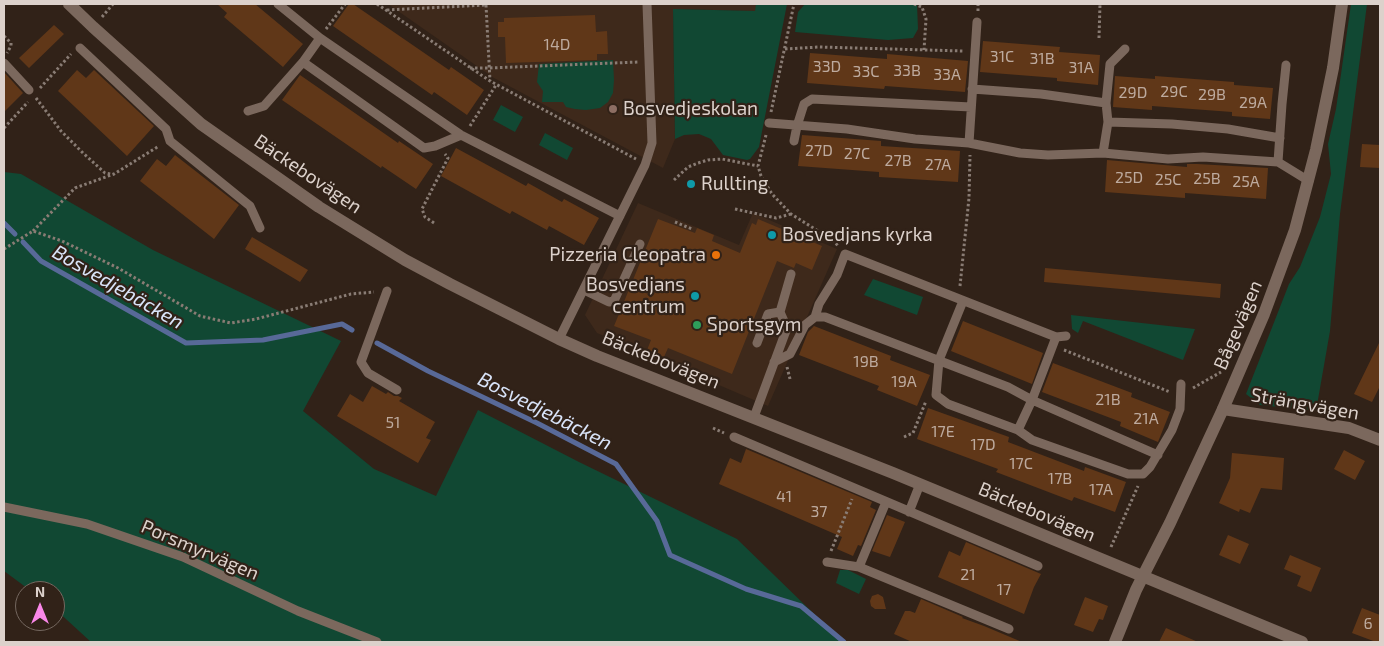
<!DOCTYPE html>
<meta charset="utf-8">
<style>
body{margin:0}
#map{position:relative;width:1384px;height:646px;overflow:hidden;background:#312218;font-family:"Exo 2",sans-serif}
canvas{display:block}
.frame{position:absolute;inset:0;border:5px solid #dcd1cb;pointer-events:none}
.north{position:absolute;left:15px;top:581px;width:50px;height:50px;box-sizing:border-box;background:#312218;border:1px solid #756860;border-radius:50%;rotate:0deg;font-size:14px;font-weight:700;line-height:20px;text-align:center;color:#dcd1cb}
.north::after{content:'';display:block;margin:auto;width:18px;height:22px;background:#f987e8;clip-path:polygon(50% 0,100% 100%,50% 72%,0 100%)}
</style>
<div id="map">
<canvas width="1384" height="646"></canvas>
<div class="frame"></div>
<div class="north">N</div>
</div>
<script>
const g = document.querySelector('canvas').getContext('2d');
g.lineJoin = 'round';
function fill(path, color) { g.fillStyle = color; g.fill(path, 'evenodd'); }
const toPath = rows => new Path2D(rows.map(r => 'M' + r).join(''));
function strokePath(path, color, width, dash) { g.strokeStyle = color; g.lineWidth = width; g.lineCap = dash ? 'butt' : 'round'; g.setLineDash(dash || []); g.stroke(path); }
function write(font, color, halo, rows, align = 'center') {
  g.font = font + ' "Exo 2",sans-serif'; g.lineWidth = 4.5; g.setLineDash([]); g.textBaseline = 'middle'; g.strokeStyle = halo; g.fillStyle = color; for (const [text, x, y, turn = 0] of rows) {
    g.save(); g.translate(x, y); g.rotate((+turn || 0) * Math.PI / 180); g.textAlign = isNaN(turn) ? turn : align; if (halo) g.strokeText(text, 0, 0); g.fillText(text, 0, 0); g.restore();
  }
}
const built = toPath([
 [388,4,756,4,756,11,673,9,675,139,663,168,494,78],
 [638,203,739,245,753,213,837,249,768,406,597,333,585,315]
]);
const green = toPath([
 [756,4,787,4,759,147,750,159,747,160,723,155,711,139,699,134,684,135,675,139,673,9,755,11],
 [805,4,917,4,918,29,913,38,888,40,795,32,798,12],
 [1351,4,1367,4,1340,214,1330,331,1316,411,1260,405,1246,394,1289,284,1300,267,1320,217,1331,174,1328,144,1336,109],
 [613,60,614,80,613,93,608,102,600,108,586,110,575,109,566,107,563,102,542,102,543,91,537,82,539,64],
 [501,105,523,117,515,132,493,120],
 [545,133,573,148,567,160,539,145],
 [4,172,21,174,153,250,341,341,303,411,374,469,436,496,478,410,579,462,737,539,843,642,91,642,55,609,55,591,31,591,4,571],
 [873,279,923,297,917,315,864,295],
 [1071,315,1195,329,1183,360,1083,321,1078,333,1072,329],
 [840,570,848,570,866,579,859,594,836,583]
]);
const stream = toPath([
 [4,223,15,234],
 [23,242,41,261,186,343,263,340,342,324,352,330],
 [377,343,428,371,537,423,616,464,657,521,670,555,746,589,801,606,844,642]
]);
const building = toPath([
 [217,4,255,4,303,44,283,67,224,17,227,13],
 [349,4,353,4,449,70,451,67,484,90,467,115,434,92,432,95,333,26],
 [595,15,596,32,607,31,608,54,597,54,597,60,506,63,505,37,498,37,498,22,504,22,504,18],
 [54,25,64,34,29,68,19,58],
 [983,41,1060,47,1059,52,1100,55,1098,85,1057,81,1057,78,980,72],
 [810,53,887,59,887,54,968,61,965,92,885,86,884,89,807,83],
 [77,70,86,78,94,70,154,126,127,156,58,91],
 [4,72,23,93,4,112],
 [300,75,398,143,399,141,433,164,416,189,382,166,381,168,282,100],
 [1115,76,1155,79,1155,76,1234,82,1234,85,1273,88,1270,119,1232,116,1232,112,1152,106,1152,110,1113,107],
 [802,135,881,141,881,146,960,151,958,182,879,177,879,172,798,166],
 [1362,144,1380,145,1380,168,1360,167],
 [456,148,526,186,528,183,562,202,564,199,599,218,584,245,549,226,547,230,512,211,510,214,441,176],
 [175,155,239,205,214,239,140,181,157,159,166,166],
 [1107,160,1187,167,1187,164,1197,164,1268,168,1266,199,1185,193,1185,198,1105,192],
 [658,219,695,233,697,228,714,235,712,241,740,253,752,223,756,225,758,219,822,246,812,270,796,263,794,268,777,261,732,374,668,348,664,357,647,350,651,340,614,326],
 [252,237,308,270,300,282,245,249],
 [1045,268,1221,284,1220,298,1044,282],
 [963,321,1043,353,1032,384,951,351],
 [814,326,891,356,890,360,930,375,917,406,877,390,879,386,799,355,808,332],
 [1380,341,1380,386,1372,402,1354,394],
 [1053,363,1132,393,1131,397,1170,412,1158,442,1120,426,1121,422,1042,392],
 [372,386,386,394,388,392,394,396,398,396,402,398,399,401,435,422,426,438,431,440,418,463,337,416,350,394,363,402],
 [928,408,1009,437,1008,442,1084,471,1085,467,1126,482,1115,512,1074,497,1072,501,996,472,998,469,917,439],
 [746,449,872,502,870,507,876,510,861,546,858,545,853,556,837,549,842,537,719,484,730,458,741,463],
 [1344,450,1365,461,1355,480,1334,469],
 [1232,453,1284,458,1282,490,1261,488,1250,513,1240,509,1239,512,1219,503,1230,478],
 [887,515,905,522,890,557,872,551],
 [1228,535,1249,544,1240,564,1219,555],
 [966,542,1041,574,1034,587,1024,614,938,577,949,551,960,556],
 [1290,555,1321,568,1311,592,1297,586,1301,576,1284,569],
 [878,594,883,597,886,609,875,609,871,606,870,601,872,596],
 [1085,597,1108,606,1103,620,1099,619,1093,632,1074,625],
 [921,599,963,617,962,618,984,626,1022,642,912,642,894,634,905,611,910,611,915,613],
 [1362,608,1380,615,1380,642,1376,642,1352,633],
 [1166,628,1198,642,1159,642]
]);
const path = toPath([
 [377,4,490,81,636,159],
 [914,4,922,7,926,19,924,50],
 [486,5,490,81],
 [387,10,486,5],
 [978,11,978,4],
 [102,17,113,4],
 [326,29,345,4],
 [4,36,11,43,11,46,7,53],
 [1099,38,1100,4],
 [785,49,819,47,963,51],
 [470,68,489,68,639,62],
 [40,88,71,54],
 [36,98,61,131,83,153,105,173,111,174],
 [771,112,794,4],
 [470,126,496,85],
 [4,128,28,102],
 [766,135,758,166,761,176,772,194,791,214,834,241,838,246],
 [674,180,688,167,698,163,708,160,722,159,758,166],
 [735,209,776,218,791,214],
 [675,222,692,229],
 [434,223,425,217,422,209,448,158,445,154],
 [33,231,75,188,114,174,159,146],
 [4,249,33,231,62,241,118,268,200,316,231,323,256,319,351,294,374,292],
 [960,286,969,198,970,155],
 [1064,350,1170,392],
 [787,367,790,379],
 [1193,388,1221,372],
 [713,428,724,433],
 [904,437,913,433,926,401],
 [1111,547,1138,486],
 [831,551,852,499]
]);
const lane = toPath([
 [278,4,320,38,461,135,620,216],
 [80,48,166,129,170,141,250,206,260,228],
 [303,62,424,148,435,146,461,135],
 [4,63,29,90],
 [972,89,1041,94,1106,103],
 [248,111,264,106,303,62,320,38],
 [1108,122,1172,124,1228,129,1280,138],
 [769,123,847,129,915,139,969,143,1020,153,1048,155,1103,153,1168,159,1203,157,1278,162,1309,181],
 [794,141,797,126,804,104,812,99,971,107],
 [969,143,977,22],
 [1103,153,1108,122,1106,103,1110,64,1125,49],
 [1278,162,1282,104,1286,65],
 [584,290,609,302,614,301,640,244],
 [387,291,361,362,368,373,397,390],
 [963,301,939,360,936,395,948,404,1018,430,1032,440,1128,474,1143,474,1150,467,1172,430,1180,409,1181,384],
 [815,317,819,304,837,275,845,254,1056,337],
 [559,339,645,165,652,143,647,4],
 [757,343,768,314,780,312],
 [774,362,790,354,805,325,815,317,825,317,1008,387,1032,400,1158,455],
 [754,417,787,328,780,312,791,274],
 [1018,430,1032,400,1056,337,1066,336],
 [734,437,1038,566],
 [4,507,87,524,183,557,298,611,377,642],
 [909,512,920,484],
 [827,562,859,567,1009,629],
 [859,567,886,502]
]);
const street = toPath([
 [1223,409,1349,428,1380,440],
 [1115,642,1136,590,1143,576]
]);
const secondary = toPath([
 [69,4,93,27,201,124,319,207,405,260,450,284,559,339,597,356,893,473,1302,642],
 [1143,576,1170,523,1223,409,1264,314,1295,230,1316,150,1333,68,1342,4]
]);
const markers = [
 [613,109,5,"#8d6e63"],
 [691,184,5,"#0f9aa8"],
 [772,235,5,"#0f9aa8"],
 [716,255,5,"#e8710a"],
 [695,296,5,"#0f9aa8"],
 [697,325,5,"#2e9e5b"]
];
const numberNames = [
 ["14D",557,45],
 ["31C",1002,57],
 ["31B",1042,59],
 ["33D",827,67],
 ["31A",1081,68],
 ["33B",907,71],
 ["33C",866,72],
 ["33A",947,75],
 ["29C",1174,92],
 ["29D",1133,93],
 ["29B",1212,95],
 ["29A",1253,103],
 ["27D",819,151],
 ["27C",857,154],
 ["27B",898,161],
 ["27A",938,165],
 ["25D",1129,178],
 ["25B",1207,179],
 ["25C",1168,180],
 ["25A",1246,182],
 ["19B",866,362],
 ["19A",904,382],
 ["21B",1108,400],
 ["21A",1146,419],
 ["51",393,423],
 ["17E",943,432],
 ["17D",983,445],
 ["17C",1021,464],
 ["17B",1060,479],
 ["17A",1101,490],
 ["41",784,497],
 ["37",819,512],
 ["21",968,575],
 ["17",1004,590],
 ["6",1368,624]
];
const poiNames = [
 ["Bosvedjeskolan",623,109],
 ["Rullting",701,184],
 ["Bosvedjans kyrka",782,235],
 ["Pizzeria Cleopatra",706,255,"right"],
 ["Bosvedjans",685,285,"right"],
 ["centrum",685,307,"right"],
 ["Sportsgym",707,325]
];
const streetNames = [
 ["Bäckebovägen",308,174,34],
 ["Bågevägen",1238,325,-67],
 ["Bäckebovägen",661,360,22],
 ["Strängvägen",1305,404,10],
 ["Bäckebovägen",1037,512,23],
 ["Porsmyrvägen",200,550,23]
];
const waterNames = [
 ["Bosvedjebäcken",118,287,30],
 ["Bosvedjebäcken",545,411,27]
];
fill(built, '#3e291b');
fill(green, '#114833');
strokePath(stream, '#586998', 5);
fill(building, '#603718');
strokePath(path, '#897c74', 3, [2.5, 2.5]);
strokePath(lane, '#7b685d', 9);
strokePath(street, '#7b685d', 12);
strokePath(secondary, '#7b685d', 12);
for (const [x, y, r, color] of markers) { const dot = new Path2D(); dot.arc(x, y, r, 0, 2 * Math.PI); g.fillStyle = color; g.fill(dot); strokePath(dot, '#312218', 2); }
write('16px', '#bdaa9e', null, numberNames);
write('19px', '#dcd1cb', '#312218', poiNames, 'left');
write('19px', '#dcd1cb', '#312218', streetNames);
write('italic 20px', '#d9e4f9', '#312218', waterNames);
</script>
